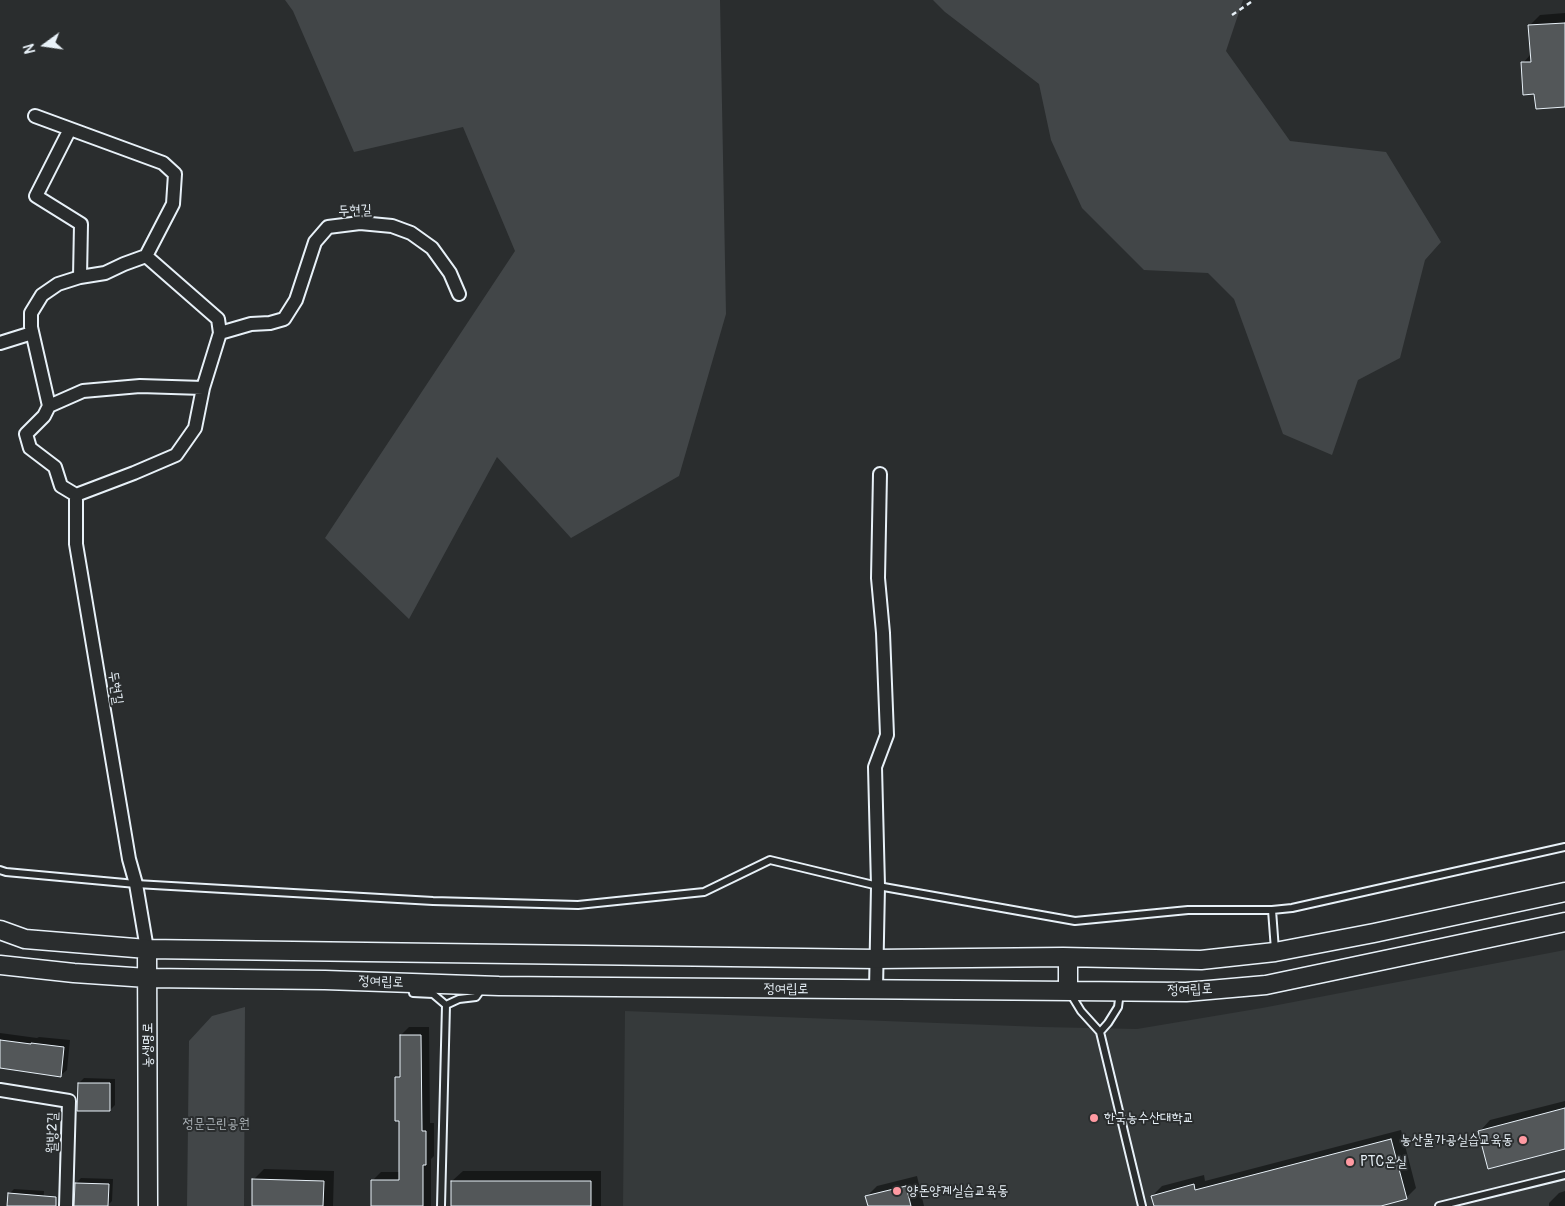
<!DOCTYPE html>
<meta charset="utf-8">
<style>
body{margin:0}
#map{position:relative;width:1565px;height:1206px;overflow:hidden;background:#2a2d2e;font-family:Pangolin,sans-serif}
canvas{display:block}
.north{position:absolute;left:20px;top:20px;width:50px;height:50px;-webkit-text-stroke:4px #2a2d2e;paint-order:stroke;rotate:256deg;font-size:14px;font-weight:700;line-height:20px;text-align:center;color:#e8f1f8}
.north::after{content:'';display:block;margin:auto;width:18px;height:22px;background:#e8f1f8;clip-path:polygon(50% 0,100% 100%,50% 72%,0 100%)}
</style>
<div id="map">
<canvas width="1565" height="1206"></canvas>
<div class="north">N</div>
</div>
<script>
const g = document.querySelector('canvas').getContext('2d');
g.lineJoin = 'round';
function fill(path, color) { g.fillStyle = color; g.fill(path, 'evenodd'); }
const toPath = rows => new Path2D(rows.map(r => 'M' + r).join(''));
function strokePath(path, color, width, dash) { g.strokeStyle = color; g.lineWidth = width; g.lineCap = dash ? 'butt' : 'round'; g.setLineDash(dash || []); g.stroke(path); }
function write(font, color, halo, rows, align = 'center') {
  g.font = font + ' Pangolin,"Poor Story",sans-serif'; g.lineWidth = 4; g.setLineDash([]); g.textBaseline = 'middle'; g.strokeStyle = halo; g.fillStyle = color; for (const [text, x, y, turn = 0] of rows) {
    g.save(); g.translate(x, y); g.rotate((+turn || 0) * Math.PI / 180); g.textAlign = isNaN(turn) ? turn : align; if (halo) g.strokeText(text, 0, 0); g.fillText(text, 0, 0); g.restore();
  }
}
const built = toPath([
 [1565,950,1565,1206,623,1206,625,1011,1042,1027,1137,1029,1262,1008]
]);
const green = toPath([
 [285,0,720,0,726,314,679,476,571,538,497,457,409,619,325,538,515,251,463,127,354,152,293,11],
 [933,0,1243,0,1226,51,1290,141,1386,152,1441,242,1425,260,1400,358,1358,380,1332,455,1283,434,1234,299,1208,273,1144,270,1082,208,1051,140,1039,84,945,12],
 [245,1007,244,1206,187,1206,189,1041,212,1016]
]);
const shadow = toPath([
 [1565,13,1565,106,1536,93,1523,63,1531,54,1530,25,1540,15],
 [409,1027,429,1027,430,1123,434,1123,434,1156,431,1159,431,1206,372,1206,373,1180,381,1172,401,1172,400,1119,397,1077,401,1073,401,1035],
 [0,1033,37,1038,39,1037,70,1040,67,1070,60,1076,0,1067],
 [84,1078,115,1079,115,1105,110,1110,79,1083],
 [1565,1101,1565,1148,1480,1131,1490,1120],
 [1401,1130,1416,1188,1406,1198,1376,1206,1155,1206,1152,1196,1162,1186,1204,1175,1205,1181],
 [264,1169,334,1171,333,1206,253,1206,254,1179],
 [463,1171,601,1171,601,1206,453,1206,452,1181],
 [917,1176,924,1206,869,1206,867,1196,877,1186],
 [81,1178,113,1179,112,1201,107,1206,76,1183],
 [14,1189,44,1191,43,1206,8,1206,9,1194],
 [1565,1191,1565,1206,1549,1206,1549,1203,1559,1193]
]);
const building = toPath([
 [1565,23,1565,107,1536,109,1534,94,1523,95,1521,62,1531,62,1528,25,1565,23],
 [400,1035,421,1035,422,1131,426,1131,426,1165,423,1165,423,1206,371,1206,371,1180,399,1180,399,1121,395,1121,395,1077,400,1077,400,1035],
 [0,1040,31,1044,31,1043,64,1047,61,1077,0,1068,0,1040],
 [78,1083,110,1083,110,1111,77,1111,78,1083],
 [1565,1108,1565,1149,1488,1169,1478,1131,1565,1108],
 [1391,1139,1407,1199,1381,1206,1154,1206,1151,1196,1194,1184,1195,1190,1391,1139],
 [252,1179,324,1181,323,1206,252,1206,252,1179],
 [451,1181,591,1181,591,1206,451,1206,451,1181],
 [75,1183,109,1184,108,1206,74,1206,75,1183],
 [906,1186,911,1206,868,1206,865,1196,906,1186],
 [8,1193,56,1197,56,1206,7,1206,8,1193]
]);
const path = toPath([
 [1232,15,1254,0]
]);
const lane = toPath([
 [0,870,6,872,136,884,433,901,578,905,704,892,770,860,878,886,1075,921,1188,910,1272,910,1275,950],
 [1272,910,1292,908,1565,847],
 [411,984,413,993,433,994,446,1005],
 [1070,993,1081,1011,1100,1032,1142,1206],
 [446,1005,459,999,476,997,483,987],
 [1100,1032,1108,1023,1118,1007,1120,992],
 [441,1206,446,1005],
 [1439,1206,1565,1175]
]);
const street = toPath([
 [35,116,163,163,175,174,173,204,146,256,218,319,220,333,203,388,195,428,176,455,134,473,76,495,76,544,129,859,136,884,147,949],
 [70,129,36,196,81,224,80,277],
 [220,333,251,324,270,323,284,319,296,300,315,242,328,227,360,223,392,226,411,233,432,248,450,273,459,294],
 [0,343,32,333],
 [49,406,83,391,140,386,203,388],
 [76,495,61,486,55,467,30,448,26,434,44,416,49,406,31,327,31,313,42,295,58,284,80,277,105,273,124,264,146,256],
 [876,989,878,886,875,767,887,735,883,633,878,578,880,474],
 [0,1090,69,1101,66,1206]
]);
const secondary = toPath([
 [0,930,25,939,147,949,876,959,1063,957,1201,960,1275,952,1374,933,1565,892],
 [147,949,148,1206],
 [1068,958,1068,990],
 [0,965,74,973,147,978,325,980,499,986,1186,992,1266,985,1565,922]
]);
const markers = [
 [1094,1118,5,"#ff9aa2"],
 [1523,1140,5,"#ff9aa2"],
 [1350,1162,5,"#ff9aa2"],
 [897,1191,5,"#ff9aa2"]
];
const streetNames = [
 ["두현길",355,211,-2],
 ["두현길",115,688,81],
 ["정여립로",381,982,2],
 ["정여립로",786,989],
 ["정여립로",1190,990,-2],
 ["농생명로",148,1045,-90],
 ["월방2길",53,1133,-89]
];
const poiNames = [
 ["한국농수산대학교",1104,1118],
 ["농산물가공실습교육동",1513,1140,"right"],
 ["PTC온실",1360,1162],
 ["양돈양계실습교육동",907,1191]
];
const parkNames = [
 ["정문근린공원",216,1124]
];
fill(built, '#363a3b');
fill(green, '#424648');
fill(shadow, '#0007');
fill(building, '#535759');
strokePath(building, '#e8f1f8', 1);
strokePath(lane, '#e8f1f8', 10);
strokePath(street, '#e8f1f8', 16);
strokePath(secondary, '#e8f1f8', 21);
strokePath(path, '#e8f1f8', 2.5, [5, 4]);
strokePath(lane, '#2a2d2e', 6);
strokePath(street, '#2a2d2e', 12);
strokePath(secondary, '#2a2d2e', 18);
for (const [x, y, r, color] of markers) { const dot = new Path2D(); dot.arc(x, y, r, 0, 2 * Math.PI); g.fillStyle = color; g.fill(dot); strokePath(dot, '#2a2d2e', 2); }
write('14px', '#e8f1f8', '#2a2d2e', streetNames);
write('14px', '#e8f1f8', '#2a2d2e', poiNames, 'left');
write('14px', '#aeb5ba', '#2a2d2e', parkNames);
</script>
